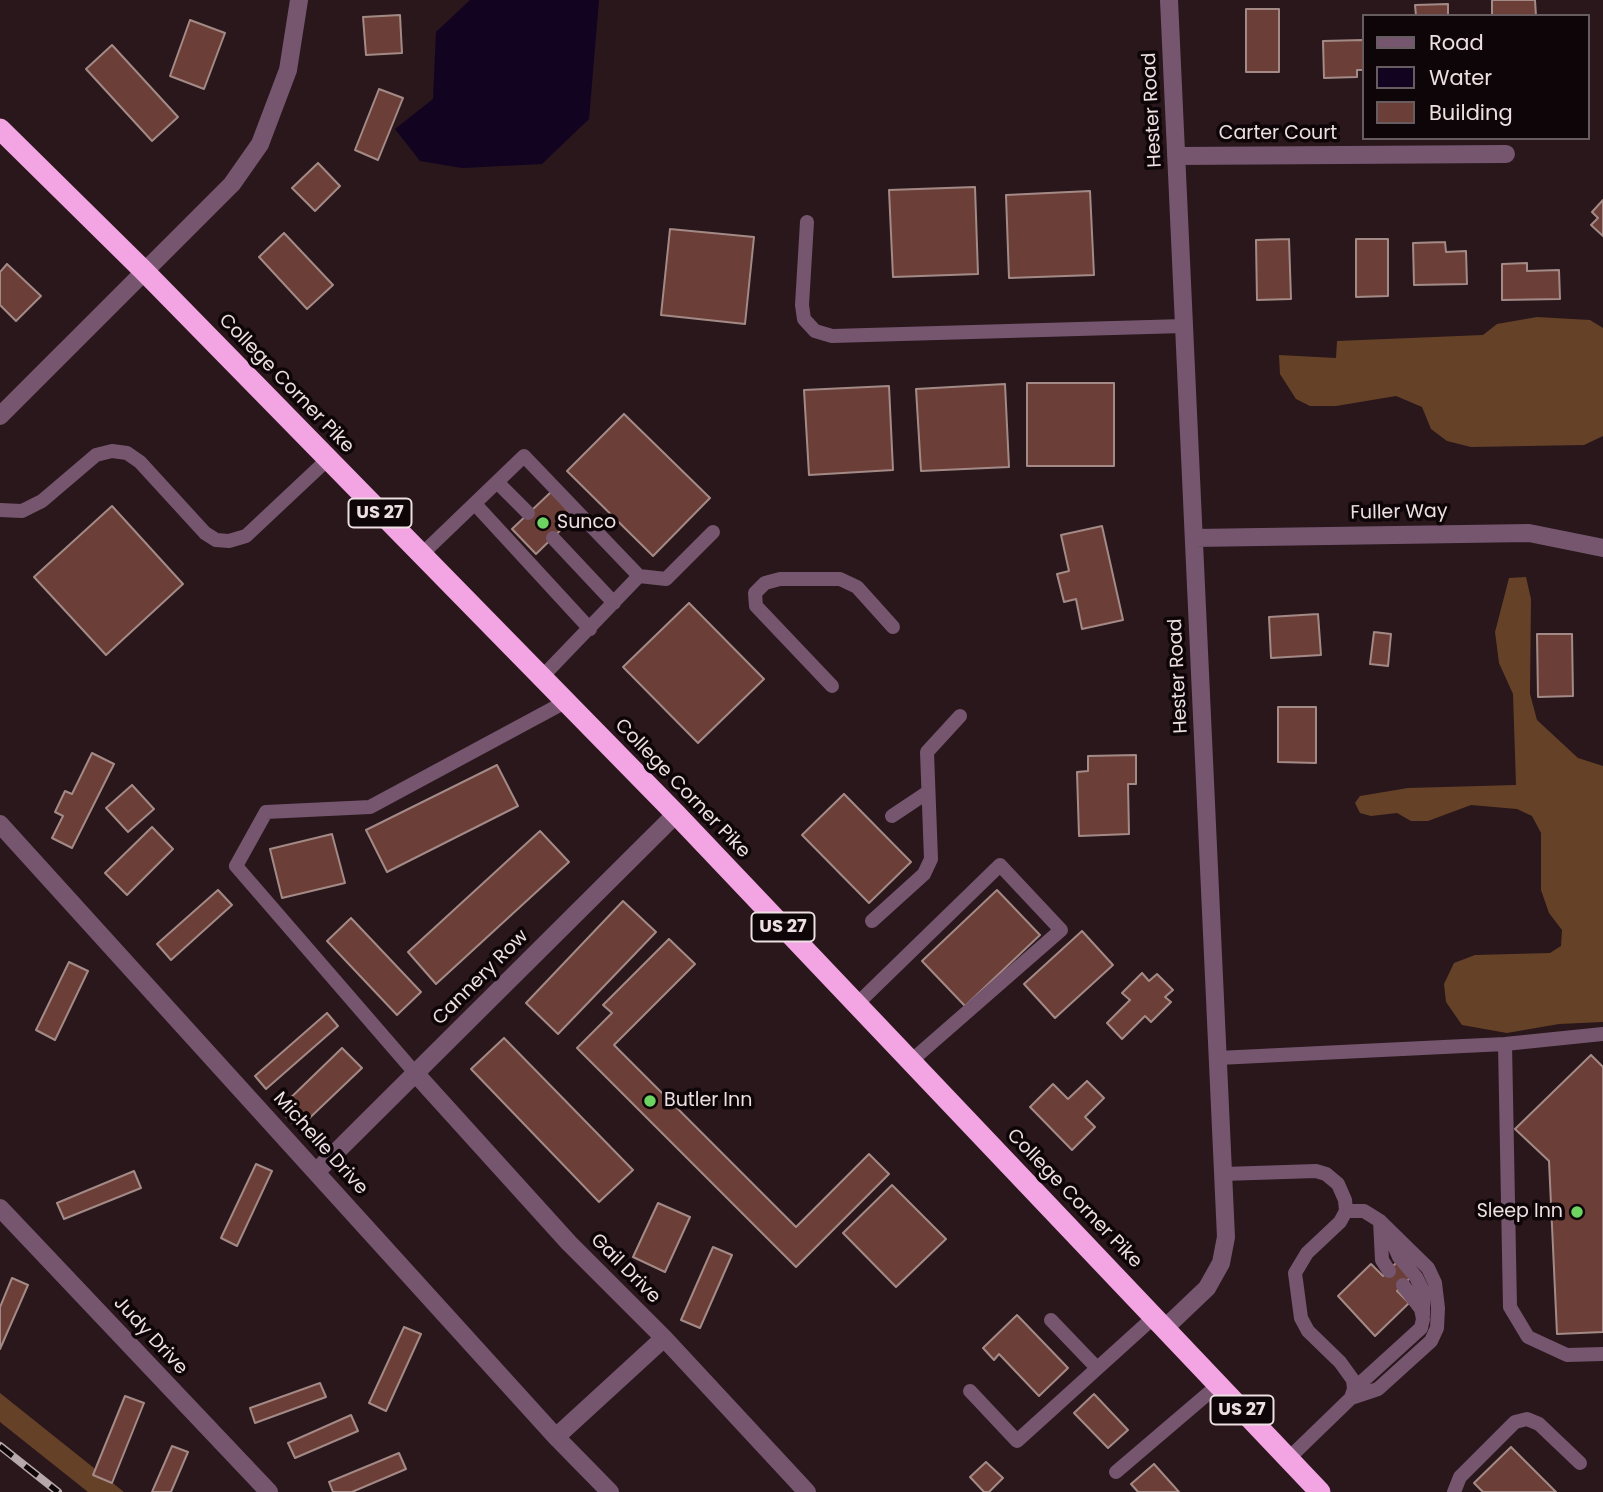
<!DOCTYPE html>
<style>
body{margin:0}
#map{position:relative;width:1603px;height:1492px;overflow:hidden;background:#29171c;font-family:Poppins,sans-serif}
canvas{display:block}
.legend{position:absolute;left:1362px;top:14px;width:228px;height:126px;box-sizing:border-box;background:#0d0507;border:2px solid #675c5f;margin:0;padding:9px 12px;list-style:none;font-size:21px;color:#eddfe2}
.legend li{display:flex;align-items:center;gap:14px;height:35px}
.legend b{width:35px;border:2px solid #675c5f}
</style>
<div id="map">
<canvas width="1603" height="1492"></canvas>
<ul class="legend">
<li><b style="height:9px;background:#75566e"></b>Road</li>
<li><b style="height:19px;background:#120320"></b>Water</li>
<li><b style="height:19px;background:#6b3f38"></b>Building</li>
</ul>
</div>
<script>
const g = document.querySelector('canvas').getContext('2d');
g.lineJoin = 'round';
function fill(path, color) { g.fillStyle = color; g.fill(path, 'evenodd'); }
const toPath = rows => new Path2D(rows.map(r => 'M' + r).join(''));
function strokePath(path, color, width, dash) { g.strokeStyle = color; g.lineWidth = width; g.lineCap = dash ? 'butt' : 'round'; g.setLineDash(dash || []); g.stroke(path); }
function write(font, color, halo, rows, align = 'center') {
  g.font = font + ' Poppins,sans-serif'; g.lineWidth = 7; g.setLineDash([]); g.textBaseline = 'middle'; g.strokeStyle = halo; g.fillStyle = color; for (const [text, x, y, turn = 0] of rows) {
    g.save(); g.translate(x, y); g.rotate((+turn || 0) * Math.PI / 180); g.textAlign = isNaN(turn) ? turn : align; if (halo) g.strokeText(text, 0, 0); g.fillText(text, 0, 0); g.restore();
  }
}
const forest = toPath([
 [1537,317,1590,320,1603,328,1603,436,1584,445,1471,447,1447,441,1431,429,1422,407,1396,396,1336,406,1310,406,1296,399,1280,374,1279,355,1336,358,1337,341,1483,335,1497,324],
 [1526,577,1531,599,1530,694,1537,720,1578,758,1603,766,1603,1022,1559,1024,1507,1033,1462,1025,1446,1002,1444,984,1454,963,1475,955,1550,953,1561,946,1562,930,1549,913,1541,890,1541,833,1532,816,1517,809,1471,805,1428,821,1411,821,1397,813,1371,816,1360,813,1355,803,1360,796,1408,788,1516,785,1513,694,1499,663,1495,632,1509,578],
 [0,1393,124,1492,88,1492,0,1422]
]);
const water = toPath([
 [470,0,599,0,589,119,542,164,462,168,420,161,395,129,433,99,436,32]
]);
const building = toPath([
 [1492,0,1535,0,1536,16,1492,16,1492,0],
 [1448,4,1448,16,1416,16,1415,5,1448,4],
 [1246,9,1279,9,1279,72,1246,72,1246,9],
 [400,15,402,53,366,55,363,17,400,15],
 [190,20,225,33,204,89,170,76,190,20],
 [1363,40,1363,70,1357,70,1357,77,1324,78,1323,41,1363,40],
 [112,45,178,117,152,141,86,69,112,45],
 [379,89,403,98,378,160,355,150,379,89],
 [318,163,340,186,315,211,292,188,318,163],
 [975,187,978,274,893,277,889,190,975,187],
 [1090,191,1094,275,1009,278,1006,195,1090,191],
 [1603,200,1603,236,1591,225,1598,218,1592,212,1603,200],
 [670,229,754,237,745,324,661,315,670,229],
 [284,233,333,285,307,309,259,257,284,233],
 [1289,239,1291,299,1257,300,1256,240,1289,239],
 [1356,239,1388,239,1388,296,1356,297,1356,239],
 [1445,242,1446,252,1466,251,1467,284,1414,285,1413,243,1445,242],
 [1527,263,1527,271,1559,270,1560,299,1502,300,1502,264,1527,263],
 [7,264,41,296,16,321,0,305,0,272,7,264],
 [1027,383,1114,383,1114,466,1027,466,1027,383],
 [1005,384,1009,467,921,471,916,389,1005,384],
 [889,386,893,470,809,475,804,390,889,386],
 [624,414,710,498,653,556,567,471,624,414],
 [551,492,574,517,536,554,512,529,551,492],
 [112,506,183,584,106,655,34,577,112,506],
 [1102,526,1123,620,1082,629,1076,599,1064,602,1057,574,1069,571,1061,535,1102,526],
 [689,603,764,679,698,743,623,667,689,603],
 [1318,614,1321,655,1271,658,1269,617,1318,614],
 [1374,632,1391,634,1388,666,1370,664,1374,632],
 [1537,634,1572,634,1573,696,1538,697,1537,634],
 [1278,707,1316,707,1316,763,1278,762,1278,707],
 [92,753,114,764,72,848,52,838,63,816,55,812,65,791,72,794,92,753],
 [1136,755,1136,784,1128,784,1129,834,1079,836,1077,772,1088,771,1088,756,1136,755],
 [497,765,518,806,387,872,366,830,497,765],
 [132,785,154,809,128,832,106,808,132,785],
 [844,794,911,862,869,903,802,835,844,794],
 [152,827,173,849,127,895,105,873,152,827],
 [540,831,569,862,436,984,408,952,540,831],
 [332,834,345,883,282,898,270,849,332,834],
 [218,890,232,905,171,960,157,944,218,890],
 [997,890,1040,935,965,1006,922,961,997,890],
 [623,901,656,932,558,1034,526,1003,623,901],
 [351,918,421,992,397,1015,327,941,351,918],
 [1082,931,1113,965,1055,1018,1024,984,1082,931],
 [669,939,695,964,614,1045,796,1227,869,1154,889,1174,796,1267,577,1048,612,1013,603,1005,669,939],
 [69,962,88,971,55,1040,36,1030,69,962],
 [1142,973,1149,981,1157,974,1173,990,1165,997,1171,1002,1151,1022,1145,1016,1122,1039,1107,1023,1130,1000,1122,993,1142,973],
 [327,1013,338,1026,266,1089,255,1076,327,1013],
 [504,1038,633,1170,599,1202,471,1069,504,1038],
 [342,1048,362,1068,298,1129,279,1109,342,1048],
 [1591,1055,1603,1067,1603,1332,1557,1334,1549,1161,1515,1129,1591,1055],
 [1087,1081,1104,1098,1085,1117,1095,1127,1072,1150,1030,1107,1053,1084,1068,1099,1087,1081],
 [256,1164,272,1171,237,1246,221,1238,256,1164],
 [134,1171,141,1188,64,1219,57,1203,134,1171],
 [892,1185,946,1239,896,1287,843,1233,892,1185],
 [658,1203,690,1217,665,1272,633,1257,658,1203],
 [713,1247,732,1255,700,1328,681,1320,713,1247],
 [1397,1262,1411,1277,1397,1291,1409,1303,1375,1336,1338,1296,1371,1264,1383,1276,1397,1262],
 [12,1278,28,1285,0,1349,0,1307,12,1278],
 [1017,1315,1068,1368,1039,1396,999,1354,994,1360,983,1348,1017,1315],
 [404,1327,421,1334,386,1411,369,1403,404,1327],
 [320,1383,326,1397,255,1423,250,1408,320,1383],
 [1094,1394,1128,1430,1108,1448,1074,1413,1094,1394],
 [125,1396,144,1403,112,1483,93,1475,125,1396],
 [351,1415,358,1431,295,1458,288,1443,351,1415],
 [172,1446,188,1452,171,1492,152,1492,172,1446],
 [1511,1447,1556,1492,1483,1492,1474,1483,1511,1447],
 [399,1453,406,1469,352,1492,333,1492,329,1482,399,1453],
 [986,1462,1003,1478,989,1492,984,1492,970,1477,986,1462],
 [1154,1464,1179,1492,1138,1492,1131,1484,1154,1464]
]);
const lane = toPath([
 [807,222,802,305,804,319,815,331,832,336,1184,326],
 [497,482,528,513],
 [475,504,590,629],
 [0,510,22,511,42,501,96,455,112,451,127,453,140,462,205,533,216,540,229,541,246,536,328,459],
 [553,538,614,603],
 [421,555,524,456,639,576,541,678],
 [639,576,666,579,713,532],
 [832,686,756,606,755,593,765,583,780,579,840,579,857,587,893,627],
 [892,816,928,792],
 [872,921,924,874,931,859,927,752,960,716],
 [857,1004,1000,865,1061,930,911,1061],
 [1505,1044,1510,1307,1528,1337,1567,1355,1603,1354],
 [1218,1058,1505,1044,1603,1034],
 [416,1074,236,866,266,812,370,807,565,702],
 [1223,1174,1316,1171,1326,1174,1338,1184,1345,1200,1346,1211,1340,1222,1307,1253,1295,1273,1301,1318,1308,1331,1340,1362,1353,1380,1354,1389,1351,1398,1288,1459],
 [1346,1211,1364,1211,1380,1221,1382,1260,1389,1271],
 [1389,1234,1399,1257,1416,1277,1423,1291,1423,1315],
 [1051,1320,1097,1368],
 [1354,1389,1421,1328,1423,1319,1421,1309,1403,1285],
 [970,1391,1017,1441,1154,1317],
 [1351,1398,1378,1389,1431,1341,1437,1328,1438,1308,1435,1283,1428,1268,1380,1221],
 [1116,1472,1218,1385],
 [1454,1492,1460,1477,1515,1422,1527,1419,1539,1424,1580,1463]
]);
const street = toPath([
 [1176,156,1506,154],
 [0,416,232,184,260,144,288,70,299,0],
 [1194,538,1529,533,1603,548],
 [0,824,556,1437,610,1492],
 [416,1074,569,1243,664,1338,807,1492],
 [317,1171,676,814],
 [0,1208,269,1492],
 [1165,1328,1207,1288,1221,1263,1226,1237,1169,0],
 [556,1437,664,1338]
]);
const highway = toPath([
 [0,129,144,271,676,814,1320,1492]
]);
const rail = toPath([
 [0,1446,58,1492]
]);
const markers = [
 [543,523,7,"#6dd361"],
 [650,1101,7,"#6dd361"],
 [1577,1212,7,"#6dd361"]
];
const shields = [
 [380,513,63],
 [783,927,63],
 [1242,1410,63]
];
const shieldNames = [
 ["US 27",380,513],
 ["US 27",783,927],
 ["US 27",1242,1410]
];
const streetNames = [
 ["Hester Road",1153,110,-93],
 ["Carter Court",1278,134],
 ["College Corner Pike",286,384,46],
 ["Fuller Way",1399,513,-1],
 ["Hester Road",1179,676,-93],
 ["College Corner Pike",682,789,46],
 ["Cannery Row",481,978,-45],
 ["Michelle Drive",320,1144,48],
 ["College Corner Pike",1074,1199,46],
 ["Gail Drive",625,1269,45],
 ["Judy Drive",150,1336,47]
];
const poiNames = [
 ["Sunco",557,523],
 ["Butler Inn",664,1101],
 ["Sleep Inn",1563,1212,"right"]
];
fill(forest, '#654227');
fill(water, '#120320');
fill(building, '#6b3f38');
strokePath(building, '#a48a86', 2);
strokePath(lane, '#75566e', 14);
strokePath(street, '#75566e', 18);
strokePath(highway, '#f3a4e3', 21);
strokePath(rail, '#b7a8ab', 8);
strokePath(rail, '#0d0507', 5, [16]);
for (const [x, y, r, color] of markers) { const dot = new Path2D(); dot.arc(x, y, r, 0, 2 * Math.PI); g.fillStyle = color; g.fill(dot); strokePath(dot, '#0d0507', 2.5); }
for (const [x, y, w] of shields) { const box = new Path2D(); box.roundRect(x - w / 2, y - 14.5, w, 29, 5); g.fillStyle = '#0d0507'; g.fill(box); strokePath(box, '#eddfe2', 2); }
write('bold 18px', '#eddfe2', null, shieldNames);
write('19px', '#eddfe2', '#0d0507', streetNames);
write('19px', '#eddfe2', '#0d0507', poiNames, 'left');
</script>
